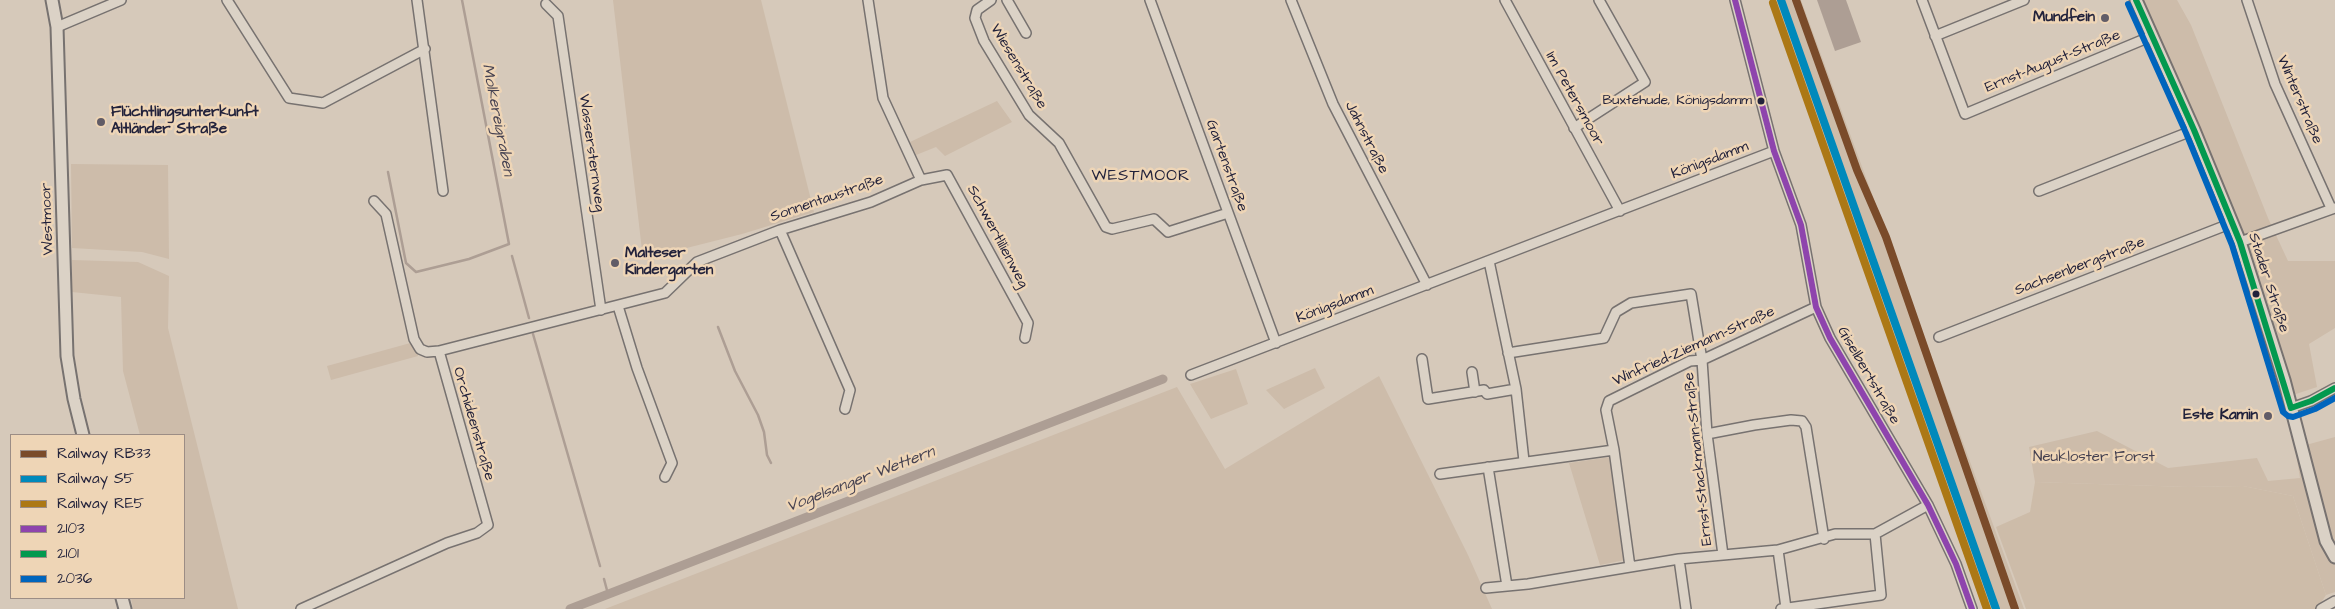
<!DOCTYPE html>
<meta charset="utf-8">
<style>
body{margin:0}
#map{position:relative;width:2335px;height:609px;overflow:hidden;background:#d6c9ba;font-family:"Architects Daughter",sans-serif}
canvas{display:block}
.legend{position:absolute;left:10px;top:434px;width:175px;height:165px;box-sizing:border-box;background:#eed5b6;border:1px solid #9c8d85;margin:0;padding:6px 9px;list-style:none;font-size:15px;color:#22223b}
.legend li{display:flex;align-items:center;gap:10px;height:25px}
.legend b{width:25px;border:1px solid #9c8d85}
</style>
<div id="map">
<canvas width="2335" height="609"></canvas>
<ul class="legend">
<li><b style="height:6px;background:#7a4b2a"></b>Railway RB33</li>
<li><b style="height:6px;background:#0089bb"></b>Railway S5</li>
<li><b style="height:6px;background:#ac7815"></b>Railway RE5</li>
<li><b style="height:6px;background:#8e44ad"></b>2103</li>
<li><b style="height:6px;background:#03994f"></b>2101</li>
<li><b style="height:6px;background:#0065bd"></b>2036</li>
</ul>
</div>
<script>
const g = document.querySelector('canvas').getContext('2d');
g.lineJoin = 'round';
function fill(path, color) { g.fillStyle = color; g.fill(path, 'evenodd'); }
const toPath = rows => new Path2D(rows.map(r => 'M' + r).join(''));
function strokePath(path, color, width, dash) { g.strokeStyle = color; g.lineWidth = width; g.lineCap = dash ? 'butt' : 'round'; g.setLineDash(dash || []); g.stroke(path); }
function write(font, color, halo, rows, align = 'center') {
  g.font = font + ' "Architects Daughter",sans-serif'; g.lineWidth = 5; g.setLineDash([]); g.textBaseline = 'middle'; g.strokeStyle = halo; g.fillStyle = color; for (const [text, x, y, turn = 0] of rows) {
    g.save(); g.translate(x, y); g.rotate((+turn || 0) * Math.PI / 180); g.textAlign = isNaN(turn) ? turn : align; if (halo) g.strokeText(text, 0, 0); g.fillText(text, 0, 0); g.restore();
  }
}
const built = toPath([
 [1771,0,1801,0,2024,609,1983,609],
 [2035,482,2188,487,2243,486,2293,496,2326,595,2317,609,2026,609,1996,527,2030,512]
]);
const green = toPath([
 [613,0,761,0,814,212,742,234,643,259],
 [2139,0,2177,0,2191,25,2268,218,2288,261,2335,261,2335,328,2309,344,2317,387,2290,396,2241,235],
 [997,101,1012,122,945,156,936,147,916,155,910,142],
 [71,164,168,165,169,259,142,252,72,248],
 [72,260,138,262,169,276,168,328,238,609,133,609,131,598,184,598,184,435,140,435,123,371,121,297,72,292],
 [414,342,418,356,331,380,327,366],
 [1315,368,1325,388,1284,409,1266,390],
 [1236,369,1248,404,1211,419,1190,384],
 [1379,376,1468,555,1492,609,605,609,1177,387,1225,469],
 [2097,431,2168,468,2257,458,2268,481,2300,478,2295,448,2335,437,2335,592,2326,595,2293,496,2243,486,2188,487,2035,482,2029,447],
 [1610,457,1625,560,1600,565,1569,463]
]);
const water = toPath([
 [1817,0,1846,0,1861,42,1835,51]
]);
const stream = toPath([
 [388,172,406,263,416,272,469,259,509,244,462,0],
 [512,256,529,318],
 [718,327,735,371,758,415,764,432,767,455,771,463],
 [533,334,600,566],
 [604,579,608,594],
 [573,608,573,609]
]);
const canal = toPath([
 [570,609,1163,379]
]);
const street = toPath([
 [227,0,289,98,323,103,425,49],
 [417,0,443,191],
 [991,0,977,10,975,18,984,41,1029,115,1059,143,1106,227,1112,229,1154,219,1168,232,1228,213],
 [1007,0,1026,33],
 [1150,0,1276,343],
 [1291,0,1333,104,1427,285],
 [1505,0,1620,211],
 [1735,0,1774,151,1801,225,1816,307,1830,338,1928,505,1956,564,1972,609],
 [1922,0,1965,114,2152,36],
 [2247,0,2275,84,2331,208],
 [546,4,558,16,601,310],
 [57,27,121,0],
 [1935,36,2024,0],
 [1574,128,1645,82,1599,0],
 [921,180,947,175,1028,323,1025,338],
 [2039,191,2194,130],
 [374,201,386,214,414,339,420,349,427,352,439,351],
 [780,230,850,390,845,409],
 [2240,242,2335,208],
 [1489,261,1516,389,1524,461],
 [618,306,637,368,672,463,665,477],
 [1816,307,1702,360,1690,361,1609,401,1606,410,1614,450,1630,567,1679,559,1778,550,1835,534,1875,534,1928,505],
 [1939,337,2232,223],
 [1508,353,1604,338,1616,312,1631,303,1691,294,1702,360,1707,434,1723,555],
 [1422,359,1428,399,1484,390,1487,394,1516,389],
 [1472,372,1475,392],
 [1191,375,1774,151],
 [2291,408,2311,401,2335,388],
 [1707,434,1754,425,1791,420,1802,421,1806,427,1824,539],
 [1488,467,1507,586],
 [1440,474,1614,450],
 [1778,550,1786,608],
 [1679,559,1686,609],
 [1486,588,1528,584,1630,567],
 [301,609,447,543,477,533,488,525,439,351,665,293,697,262,780,230,871,202,921,180,883,98,868,0],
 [1781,609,1881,595,1875,534],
 [2321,609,2335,601]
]);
const secondary = toPath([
 [52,0,57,27,67,356,74,399,83,435],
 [2136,0,2194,130,2240,242,2284,380,2326,541,2335,557],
 [122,598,125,609]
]);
const bus1 = toPath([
 [1735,0,1774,151,1801,225,1816,307,1830,338,1928,505,1956,564,1972,609]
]);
const bus2 = toPath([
 [2136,0,2194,130,2240,242,2291,408],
 [2291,408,2311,401,2335,388]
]);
const bus3 = toPath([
 [2128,4,2186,133,2232,245,2283,412,2288,416,2293,417,2315,409,2335,398]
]);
const rail1 = toPath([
 [1796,0,1857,170,1886,237,2015,609]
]);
const rail2 = toPath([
 [1781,0,1996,609]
]);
const rail3 = toPath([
 [1773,3,1987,609]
]);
const markers = [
 [2105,18,5,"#615c67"],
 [1761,101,4.5,"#22223b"],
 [101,122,5,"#615c67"],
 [615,263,5,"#615c67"],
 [2256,294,4.5,"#22223b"],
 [2268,416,5,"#615c67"]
];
const busNames = [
 ["Buxtehude, Königsdamm",1752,101]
];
const poiNames = [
 ["Mundfein",2095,18],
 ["Flüchtlingsunterkunft",111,113,"left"],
 ["Altländer Straße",111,130,"left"],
 ["Malteser",625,254,"left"],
 ["Kindergarten",625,271,"left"],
 ["Este Kamin",2258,416]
];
const streetNames = [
 ["Ernst-August-Straße",2053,62,-22],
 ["Wiesenstraße",1018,67,59],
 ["Im Petersmoor",1574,99,61],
 ["Winterstraße",2299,100,67],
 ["Jahnstraße",1366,138,63],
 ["Wassersternweg",591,153,82],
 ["Königsdamm",1710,161,-21],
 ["Gartenstraße",1226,166,70],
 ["Sonnentaustraße",827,199,-19],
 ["Westmoor",48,219,-92],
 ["Schwertlilienweg",997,237,62],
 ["Sachsenbergstraße",2080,267,-21],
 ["Stader Straße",2268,283,72],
 ["Königsdamm",1335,305,-21],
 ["Winfried-Ziemann-Straße",1694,347,-24],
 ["Giselbertstraße",1868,376,60],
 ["Orchideenstraße",473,424,74],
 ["Ernst-Stackmann-Straße",1699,459,-96]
];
const parkNames = [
 ["Neukloster Forst",2094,458]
];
const waterNames = [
 ["Molkereigraben",497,120,79],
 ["Vogelsanger Wettern",861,480,-21]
];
const neighbourhoodNames = [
 ["WESTMOOR",1141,177]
];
fill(built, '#cdbca9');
fill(green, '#cdbcaa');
fill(water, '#ad9e94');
strokePath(stream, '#ad9e94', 2.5);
strokePath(canal, '#ad9e94', 9);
strokePath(street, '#777270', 12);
strokePath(secondary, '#777270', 15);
strokePath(street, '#dbd2c6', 9);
strokePath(secondary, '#dbd2c6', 11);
strokePath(bus1, '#8e44ad', 6);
strokePath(bus2, '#03994f', 6);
strokePath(bus3, '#0065bd', 6);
strokePath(rail1, '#7a4b2a', 8);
strokePath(rail2, '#0089bb', 8);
strokePath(rail3, '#ac7815', 8);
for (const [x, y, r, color] of markers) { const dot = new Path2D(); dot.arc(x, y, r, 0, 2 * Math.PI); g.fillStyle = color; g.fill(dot); strokePath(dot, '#eed5b6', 2); }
write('14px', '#22223b', '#eed5b6', busNames, 'right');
write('bold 15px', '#22223b', '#eed5b6', poiNames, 'right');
write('15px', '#22223b', '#eed5b6', streetNames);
write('15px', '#433f4f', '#eed5b6', parkNames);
write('italic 16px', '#464251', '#eed5b6', waterNames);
g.letterSpacing = '1px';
write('16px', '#22223b', '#eed5b6', neighbourhoodNames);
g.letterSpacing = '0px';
</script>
